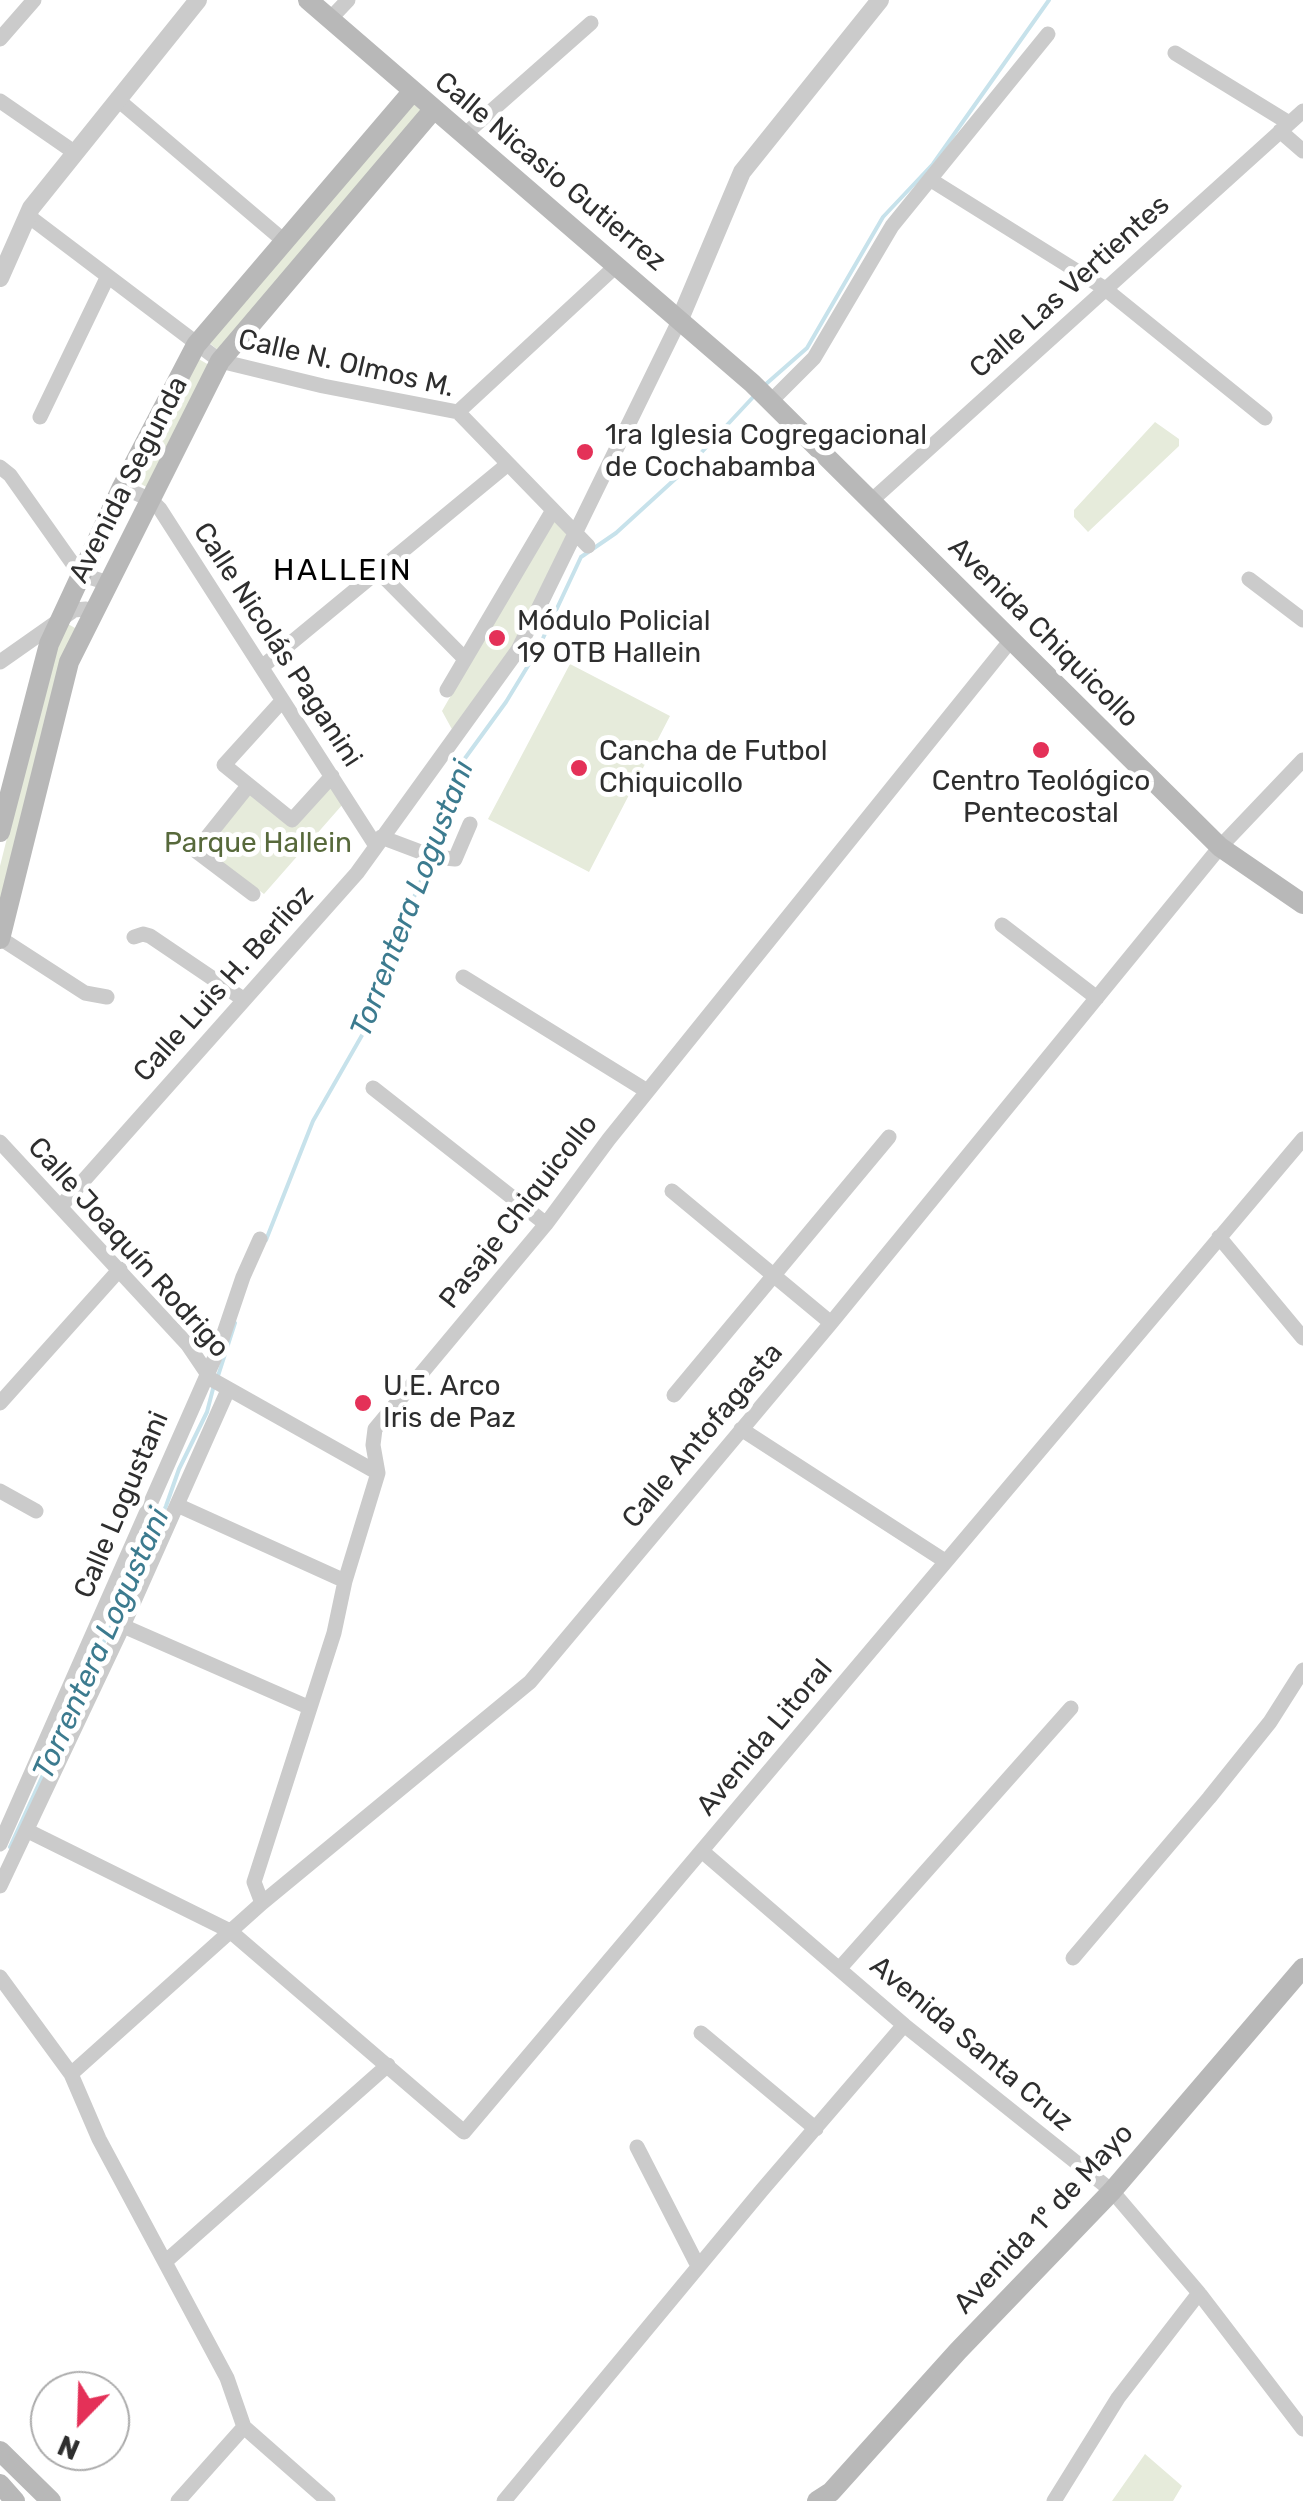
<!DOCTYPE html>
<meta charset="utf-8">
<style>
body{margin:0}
#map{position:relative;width:1303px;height:2501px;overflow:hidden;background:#fff;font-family:Rubik,sans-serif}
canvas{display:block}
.north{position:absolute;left:30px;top:2371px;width:100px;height:100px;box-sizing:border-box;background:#fff;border:2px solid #ababab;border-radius:50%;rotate:203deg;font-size:28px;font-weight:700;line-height:40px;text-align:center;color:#2e2e2e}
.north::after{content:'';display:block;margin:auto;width:35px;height:45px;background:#e43158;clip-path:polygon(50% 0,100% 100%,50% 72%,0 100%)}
</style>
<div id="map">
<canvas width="1303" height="2501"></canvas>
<div class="north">N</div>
</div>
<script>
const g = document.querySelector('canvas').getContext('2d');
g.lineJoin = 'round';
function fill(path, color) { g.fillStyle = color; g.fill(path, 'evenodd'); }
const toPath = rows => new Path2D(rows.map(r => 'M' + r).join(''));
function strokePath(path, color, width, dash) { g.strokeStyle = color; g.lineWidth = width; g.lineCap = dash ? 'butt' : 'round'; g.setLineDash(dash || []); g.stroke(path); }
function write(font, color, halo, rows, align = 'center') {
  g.font = font + ' Rubik,sans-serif'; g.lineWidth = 10; g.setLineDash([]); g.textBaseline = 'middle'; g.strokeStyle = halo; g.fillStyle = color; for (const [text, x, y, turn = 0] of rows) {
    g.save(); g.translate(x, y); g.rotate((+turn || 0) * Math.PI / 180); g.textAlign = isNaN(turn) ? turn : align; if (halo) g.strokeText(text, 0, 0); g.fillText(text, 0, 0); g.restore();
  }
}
const green = toPath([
 [411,102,421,110,218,350,208,342],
 [197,358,209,365,148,488,136,481],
 [1155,422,1179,439,1179,446,1088,532,1074,517,1074,510],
 [556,521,568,533,518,642,454,733,442,711,550,523],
 [66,623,77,629,0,909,0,866,54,650],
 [570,664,670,716,589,872,488,819],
 [331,787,343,804,264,894,209,853,210,842,247,796,250,795,288,822],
 [1145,2454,1182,2486,1173,2501,1112,2501]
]);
const stream = toPath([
 [766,384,807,348,883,217,933,164,1049,0],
 [433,850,455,795,463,761,506,702,537,651,581,557,616,533,685,470,756,394],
 [266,1240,313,1121,369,1023,401,928,430,859],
 [218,1376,235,1323],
 [10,1847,166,1506,179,1469,207,1412,214,1385]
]);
const minor = toPath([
 [330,19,348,0],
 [0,39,34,0],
 [1175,53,1289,123],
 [117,99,283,240],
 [0,101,74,152],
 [1280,131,1303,151],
 [463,136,591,23],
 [931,180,1104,288,1265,418],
 [27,215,220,361,323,386,458,412,588,546],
 [771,401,814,358,892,226,1048,34],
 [458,412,616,266],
 [40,417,107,278],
 [0,467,10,475,80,574,108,583],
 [122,487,151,500,160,509,376,846],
 [871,501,1303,111],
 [378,571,465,659],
 [1249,579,1303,620],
 [0,662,74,610,86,609,93,612],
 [263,666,508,464],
 [447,690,553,510],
 [282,701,224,765,292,820,332,776],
 [248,786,196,851,253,894],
 [381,837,434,857,455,859,470,824],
 [1002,925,1097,998],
 [134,937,143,934,150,936,243,999],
 [0,938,85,993,107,997],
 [463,977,647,1091],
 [373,1088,546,1224],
 [0,1142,188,1345,211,1379,378,1473],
 [672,1191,831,1323],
 [61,1206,357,873,518,650,680,319],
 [1219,1237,1303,1338],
 [674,1395,889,1137],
 [0,1403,120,1269],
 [741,1429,945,1561],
 [0,1491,36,1511],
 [177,1505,345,1581],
 [123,1626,308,1707],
 [28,1831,230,1931,464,2132,1303,1139],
 [0,1844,219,1348,243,1277,260,1239],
 [703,1852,904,2025,1112,2191,1199,2293,1303,2429],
 [0,1886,123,1626,228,1390],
 [262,1903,254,1882,334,1633,345,1581,378,1473,373,1445,375,1429,546,1224,609,1139,1011,640],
 [1073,1958,1209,1798,1270,1722,1303,1670],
 [840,1968,1071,1708],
 [0,1977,71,2074,99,2139,227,2378,244,2427,328,2501],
 [701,2033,816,2129],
 [71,2074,262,1903,530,1682,831,1323,1220,847,1303,760],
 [637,2147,698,2266],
 [165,2262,388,2065],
 [178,2501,244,2427],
 [504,2501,762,2190,904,2025],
 [1054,2501,1118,2398,1199,2293]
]);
const tertiary = toPath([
 [0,278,31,208,198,0],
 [680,319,742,172,880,0]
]);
const secondary = toPath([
 [308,0,752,383,1220,847,1303,904],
 [0,832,49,644,122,487,196,345,412,92],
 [0,939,69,662,220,361,433,110],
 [0,2451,51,2501],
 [0,2484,15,2501],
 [817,2501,831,2492,958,2351,1112,2191,1303,1968]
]);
const markers = [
 [585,452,10,"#e43158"],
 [497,638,10,"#e43158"],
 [1041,750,10,"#e43158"],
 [579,768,10,"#e43158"],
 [363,1403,10,"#e43158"]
];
const streetNames = [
 ["Calle Nicasio Gutierrez",550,172,40],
 ["Calle Las Vertientes",1070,287,-42],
 ["Calle N. Olmos M.",346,364,13],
 ["Avenida Segunda",129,480,-63],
 ["Avenida Chiquicollo",1043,633,45],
 ["Calle Nicolás Paganini",277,645,57],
 ["Calle Luis H. Berlioz",224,984,-48],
 ["Pasaje Chiquicollo",519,1212,-52],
 ["Calle Joaquín Rodrigo",128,1248,48],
 ["Calle Antofagasta",703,1436,-50],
 ["Calle Logustani",122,1505,-67],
 ["Avenida Litoral",765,1738,-50],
 ["Avenida Santa Cruz",971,2044,40],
 ["Avenida 1º de Mayo",1044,2219,-47]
];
const poiNames = [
 ["1ra Iglesia Cogregacional",605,436],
 ["de Cochabamba",605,468],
 ["Módulo Policial",517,622],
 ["19 OTB Hallein",517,654],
 ["Cancha de Futbol",599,752],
 ["Chiquicollo",599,784],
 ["Centro Teológico",1041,782,"center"],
 ["Pentecostal",1041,814,"center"],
 ["U.E. Arco",383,1387],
 ["Iris de Paz",383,1419]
];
const parkNames = [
 ["Parque Hallein",258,844]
];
const neighbourhoodNames = [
 ["HALLEIN",343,571]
];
const waterNames = [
 ["Torrentera Logustani",413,899,-69],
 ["Torrentera Logustani",102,1644,-66]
];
fill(green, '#e6ebdb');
strokePath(stream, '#c7e2eb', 4);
strokePath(minor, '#cbcbcb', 15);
strokePath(tertiary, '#cbcbcb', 18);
strokePath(secondary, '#b8b8b8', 20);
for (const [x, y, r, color] of markers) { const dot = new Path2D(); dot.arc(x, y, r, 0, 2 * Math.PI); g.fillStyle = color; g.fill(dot); strokePath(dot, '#fff', 4); }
write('28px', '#2e2e2e', '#fff', streetNames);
write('28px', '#2e2e2e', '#fff', poiNames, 'left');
write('28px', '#57693b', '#fff', parkNames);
g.letterSpacing = '2.5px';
write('30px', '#000', '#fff', neighbourhoodNames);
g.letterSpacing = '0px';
write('italic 30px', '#3c7b8f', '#fff', waterNames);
</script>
